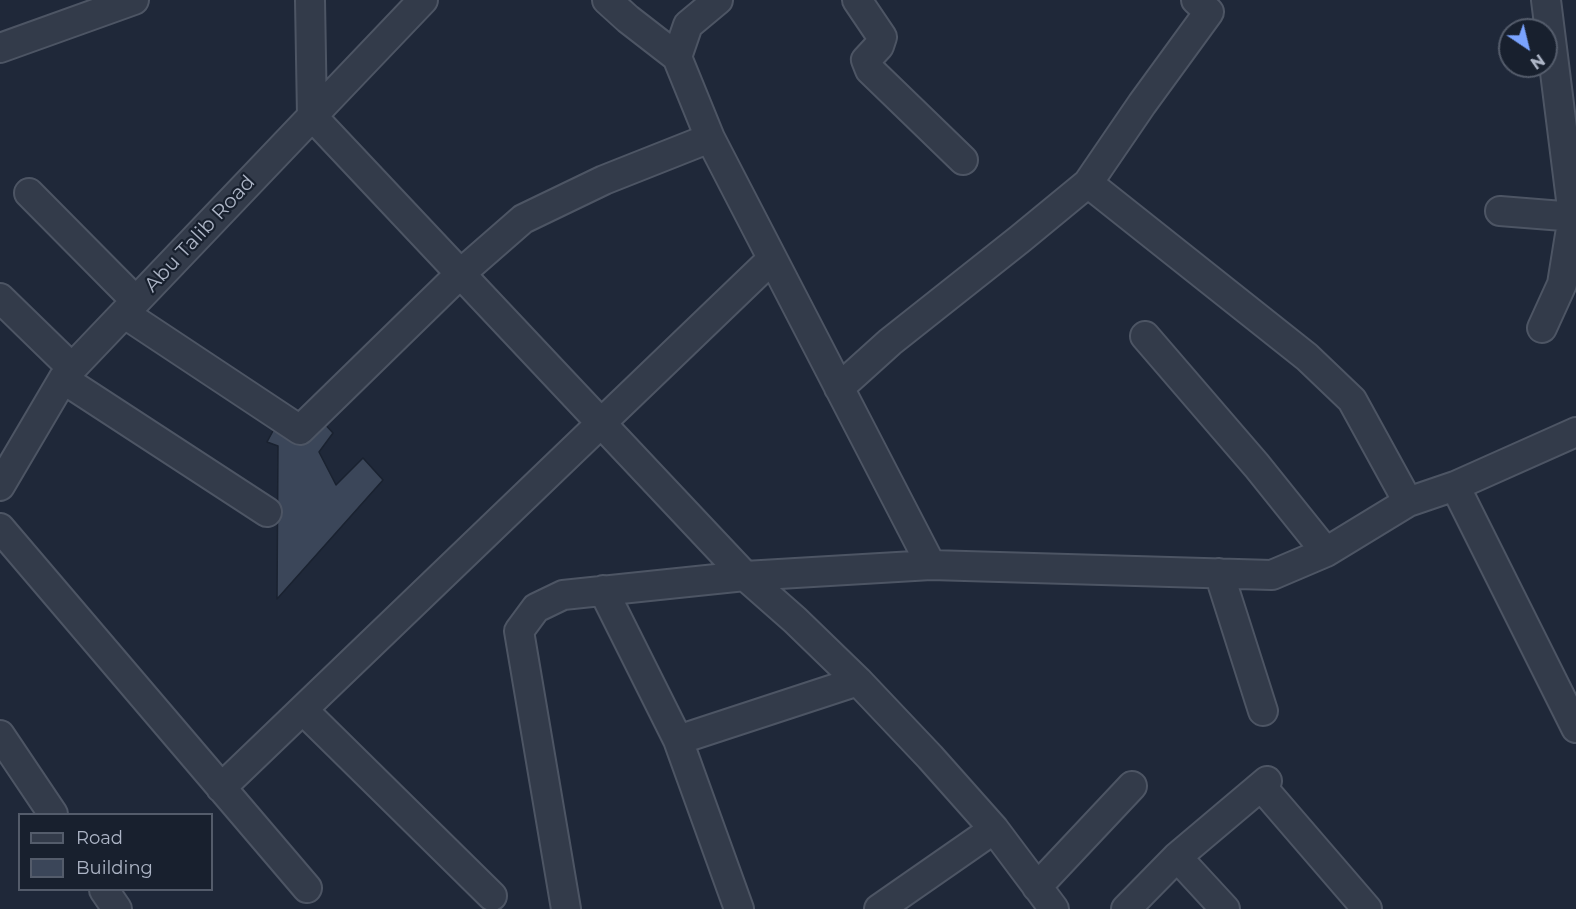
<!DOCTYPE html>
<style>
body{margin:0}
#map{position:relative;width:1576px;height:909px;overflow:hidden;background:#1f2839;font-family:Montserrat,sans-serif}
canvas{display:block}
.legend{position:absolute;left:18px;top:813px;width:195px;height:78px;box-sizing:border-box;background:#18202e;border:2px solid #545c6b;margin:0;padding:8px 10px;list-style:none;font-size:18px;color:#adb5c6}
.legend li{display:flex;align-items:center;gap:12px;height:30px}
.legend b{width:30px;border:2px solid #545c6b}
.north{position:absolute;left:1498px;top:18px;width:60px;height:60px;box-sizing:border-box;background:#18202e;border:2px solid #545c6b;border-radius:50%;rotate:145deg;font-size:16px;font-weight:700;line-height:24px;text-align:center;color:#adb5c6}
.north::after{content:'';display:block;margin:auto;width:21px;height:27px;background:#7aa3fe;clip-path:polygon(50% 0,100% 100%,50% 72%,0 100%)}
</style>
<div id="map">
<canvas width="1576" height="909"></canvas>
<ul class="legend">
<li><b style="height:8px;background:#333b4a"></b>Road</li>
<li><b style="height:16px;background:#3b4659"></b>Building</li>
</ul>
<div class="north">N</div>
</div>
<script>
const g = document.querySelector('canvas').getContext('2d');
g.lineJoin = 'round';
function fill(path, color) { g.fillStyle = color; g.fill(path, 'evenodd'); }
const toPath = rows => new Path2D(rows.map(r => 'M' + r).join(''));
function strokePath(path, color, width, dash) { g.strokeStyle = color; g.lineWidth = width; g.lineCap = dash ? 'butt' : 'round'; g.setLineDash(dash || []); g.stroke(path); }
function write(font, color, halo, rows, align = 'center') {
  g.font = font + ' Montserrat,sans-serif'; g.lineWidth = 4.5; g.setLineDash([]); g.textBaseline = 'middle'; g.strokeStyle = halo; g.fillStyle = color; for (const [text, x, y, turn = 0] of rows) {
    g.save(); g.translate(x, y); g.rotate((+turn || 0) * Math.PI / 180); g.textAlign = isNaN(turn) ? turn : align; if (halo) g.strokeText(text, 0, 0); g.fillText(text, 0, 0); g.restore();
  }
}
const building = toPath([
 [322,421,333,433,319,452,336,485,363,458,383,480,277,599,278,446,267,442,274,429,322,421]
]);
const street = toPath([
 [310,0,312,116,745,576,795,620,858,681,930,757,994,829,1054,909],
 [607,0,628,19,677,57,710,138,931,565],
 [857,0,882,37,879,46,866,60,870,70,963,160],
 [0,48,134,0],
 [677,57,688,25,718,0],
 [1088,183,1307,357,1352,400,1408,502],
 [29,193,136,301],
 [1500,211,1576,217],
 [0,298,72,368],
 [125,314,300,430,460,274,523,219,604,180,710,138],
 [1542,328,1562,284,1573,216,1546,0],
 [1145,336,1257,466,1326,552],
 [63,379,267,512],
 [839,388,890,342,1020,239,1088,183,1142,104,1209,12,1196,0],
 [0,486,63,379,72,368,423,0],
 [1455,486,1576,728],
 [0,528,307,888],
 [1219,573,1263,711],
 [603,590,678,740,739,909],
 [303,710,492,896],
 [0,735,53,814],
 [678,740,858,681],
 [1261,786,1367,909],
 [221,788,772,259],
 [1177,857,1225,909],
 [1037,887,1132,786],
 [104,890,117,909],
 [566,909,519,631,536,608,563,595,745,576,931,565,1272,575,1326,552,1408,502,1455,486,1576,432],
 [879,909,994,829],
 [1126,909,1177,857,1267,781]
]);
const streetNames = [
 ["Abu Talib Road",200,234,-47]
];
fill(building, '#3b4659');
strokePath(building, '#1a2230', 1.5);
strokePath(street, '#4d5564', 32);
strokePath(street, '#333b4a', 28);
write('20px', '#adb5c6', '#18202e', streetNames);
</script>
